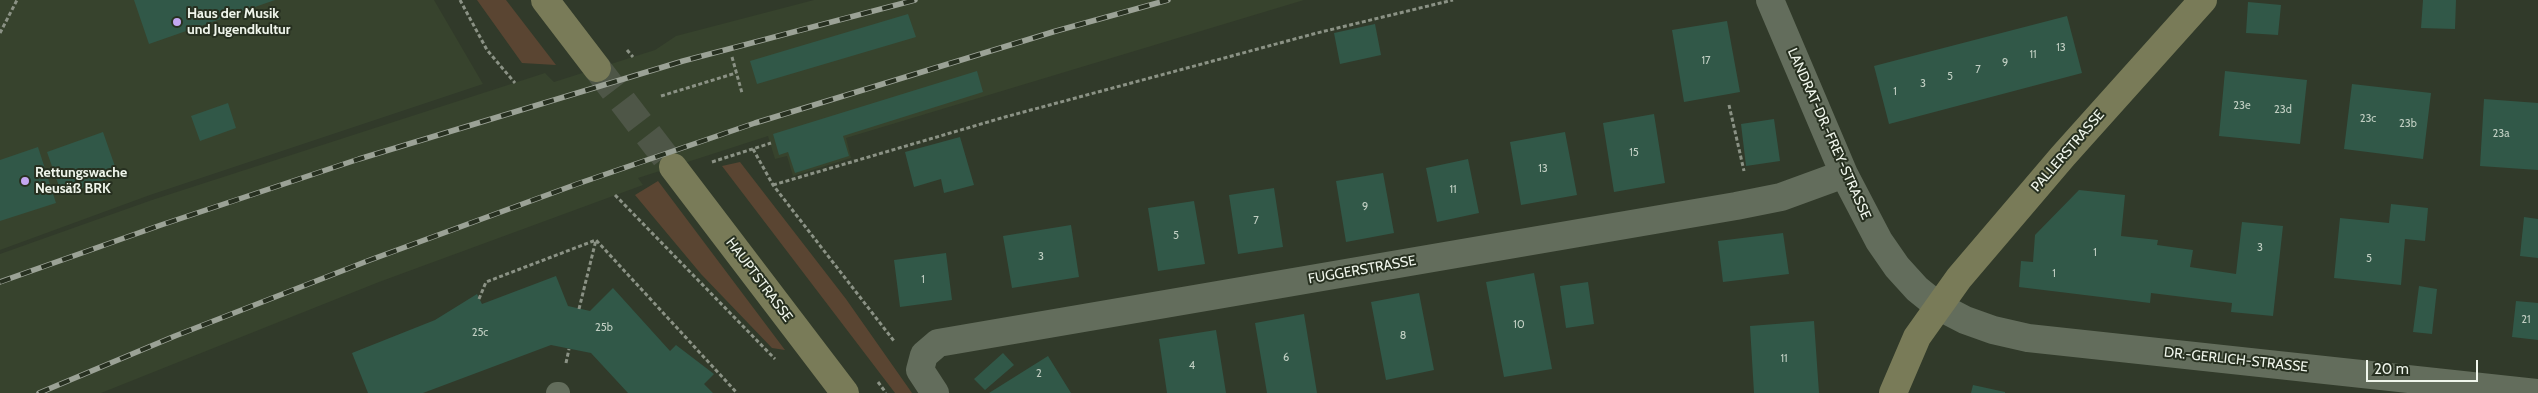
<!DOCTYPE html>
<meta charset="utf-8">
<style>
body{margin:0}
#map{position:relative;width:2538px;height:393px;overflow:hidden;background:#313a2a;font-family:Cabin,sans-serif}
canvas{display:block}
.scale{position:absolute;left:2366px;top:360px;width:112px;height:22px;box-sizing:border-box;border:2px solid #eff5eb;border-top:0;padding-left:6px;font-size:15px;line-height:18px;white-space:nowrap;color:#eff5eb;-webkit-text-stroke:4px #273020;paint-order:stroke}
</style>
<div id="map">
<canvas width="2538" height="393"></canvas>
<div class="scale">20 m</div>
</div>
<script>
const g = document.querySelector('canvas').getContext('2d');
g.lineJoin = 'round';
function fill(path, color) { g.fillStyle = color; g.fill(path, 'evenodd'); }
const toPath = rows => new Path2D(rows.map(r => 'M' + r).join(''));
function strokePath(path, color, width, dash) { g.strokeStyle = color; g.lineWidth = width; g.lineCap = dash ? 'butt' : 'round'; g.setLineDash(dash || []); g.stroke(path); }
function write(font, color, halo, rows, align = 'center') {
  g.font = font + ' Cabin,sans-serif'; g.lineWidth = 4; g.setLineDash([]); g.textBaseline = 'middle'; g.strokeStyle = halo; g.fillStyle = color; for (const [text, x, y, turn = 0] of rows) {
    g.save(); g.translate(x, y); g.rotate((+turn || 0) * Math.PI / 180); g.textAlign = isNaN(turn) ? turn : align; if (halo) g.strokeText(text, 0, 0); g.fillText(text, 0, 0); g.restore();
  }
}
const built = toPath([
 [0,0,434,0,483,84,150,195,0,250],
 [814,0,1304,0,846,138,851,158,793,176,787,156,775,159,768,136,638,178,643,185,379,282,101,393,0,393,0,254,152,200,545,73,554,82,655,50,676,36]
]);
const green = toPath([
 [477,0,506,0,556,65,522,63],
 [740,162,846,299,912,393,895,393,722,166],
 [658,181,785,350,772,348,701,274,635,195]
]);
const building = toPath([
 [134,0,275,0,149,44],
 [2423,0,2456,0,2455,29,2421,28],
 [2248,2,2281,5,2278,35,2246,33],
 [908,14,916,37,757,84,750,61],
 [2067,16,2082,73,1889,124,1874,66],
 [1727,21,1740,92,1684,102,1672,30],
 [1375,24,1381,55,1340,64,1334,33],
 [977,71,983,92,843,136,849,156,795,173,788,152,779,155,773,134],
 [2225,71,2307,80,2300,144,2219,136],
 [2352,84,2431,93,2423,159,2344,149],
 [2484,99,2538,103,2538,170,2480,166],
 [228,103,236,128,200,141,191,116],
 [1654,114,1665,183,1614,192,1603,123],
 [1774,119,1780,161,1746,166,1741,124],
 [103,132,118,175,62,195,47,152],
 [1565,132,1577,195,1521,205,1510,142],
 [960,137,974,185,944,193,941,179,914,187,905,152],
 [38,147,56,203,0,221,0,160],
 [1468,159,1479,213,1437,222,1426,168],
 [1383,173,1394,233,1346,242,1336,181],
 [1274,188,1283,247,1238,254,1229,195],
 [2079,190,2125,195,2121,236,2158,240,2157,245,2193,250,2190,267,2236,274,2242,222,2283,226,2273,316,2231,312,2232,303,2151,293,2150,303,2019,287,2021,261,2033,262,2035,235],
 [1194,201,1205,264,1158,271,1148,208],
 [2391,204,2428,208,2425,241,2405,239,2401,285,2334,278,2340,218,2389,223],
 [2524,217,2538,219,2538,258,2520,256],
 [1071,225,1079,277,1012,288,1003,236],
 [1783,233,1789,274,1723,282,1718,241],
 [946,253,952,300,900,307,894,260],
 [1534,273,1552,369,1504,377,1486,282],
 [556,276,568,306,590,311,613,288,670,351,676,345,714,374,704,384,713,393,628,393,591,353,551,345,423,393,368,393,352,353,435,320,477,294,482,304],
 [1588,282,1594,324,1566,328,1560,286],
 [2419,286,2437,289,2432,334,2413,332],
 [1419,293,1434,370,1386,380,1371,302],
 [2516,301,2538,303,2538,340,2512,337],
 [1304,314,1317,393,1267,393,1255,323],
 [1814,321,1819,393,1754,393,1750,326],
 [1216,330,1226,393,1167,393,1159,339],
 [1003,353,1014,365,985,390,974,379],
 [1048,356,1071,393,989,393],
 [1973,385,2005,392,2005,393,1971,393]
]);
const secondaryTunnel = toPath([
 [597,68,673,167]
]);
const path = toPath([
 [460,0,487,50,515,83],
 [0,33,17,0],
 [627,50,633,57],
 [732,57,742,93],
 [661,96,736,73],
 [1729,105,1744,171],
 [753,149,773,185,894,341],
 [712,162,771,143],
 [773,185,1005,117,1317,33,1453,0],
 [615,195,775,359],
 [479,299,486,282,596,240,737,393],
 [579,309,596,240],
 [566,363,569,349],
 [878,382,886,393]
]);
const lane = toPath([
 [557,393,559,393]
]);
const street = toPath([
 [1770,0,1844,174,1879,241,1897,267,1917,289,1938,306,1965,320,1993,330,2028,338,2538,393],
 [935,393,920,370,924,355,938,343,1736,206,1781,197,1844,174]
]);
const secondary = toPath([
 [545,0,597,68],
 [673,167,845,393],
 [1893,393,1917,337,1959,278,2063,156,2203,0]
]);
const rail = toPath([
 [0,282,161,225,359,159,683,61,915,0],
 [39,393,175,336,370,260,577,184,755,123,1056,31,1168,0]
]);
const markers = [
 [177,22,5,"#c4a7f1"],
 [25,181,5,"#c4a7f1"]
];
const numberNames = [
 ["13",2061,48],
 ["11",2033,55],
 ["17",1706,61],
 ["9",2005,63],
 ["7",1978,70],
 ["5",1950,77],
 ["3",1923,84],
 ["1",1895,92],
 ["23e",2242,106],
 ["23d",2283,110],
 ["23c",2368,119],
 ["23b",2408,124],
 ["23a",2501,134],
 ["15",1634,153],
 ["13",1543,169],
 ["11",1453,190],
 ["9",1365,207],
 ["7",1256,221],
 ["5",1176,236],
 ["3",2260,248],
 ["1",2095,253],
 ["3",1041,257],
 ["5",2369,259],
 ["1",2054,274],
 ["1",923,280],
 ["21",2526,320],
 ["10",1519,325],
 ["25b",604,328],
 ["25c",480,333],
 ["8",1403,336],
 ["6",1286,358],
 ["11",1784,359],
 ["4",1192,366],
 ["2",1039,374]
];
const poiNames = [
 ["Haus der Musik",187,14],
 ["und Jugendkultur",187,30],
 ["Rettungswache",35,173],
 ["Neusäß BRK",35,189]
];
const streetNames = [
 ["LANDRAT-DR.-FREY-STRASSE",1829,134,66],
 ["PALLERSTRASSE",2068,151,-49],
 ["FUGGERSTRASSE",1362,270,-10],
 ["HAUPTSTRASSE",759,280,53],
 ["DR.-GERLICH-STRASSE",2236,360,6]
];
fill(built, '#37432d');
fill(green, '#5a4532');
fill(building, '#315848');
strokePath(secondaryTunnel, '#4e5647', 28, [28, 14]);
strokePath(path, '#8b9285', 3, [4, 2.5]);
strokePath(lane, '#636d5c', 22);
strokePath(street, '#636d5c', 28);
strokePath(secondary, '#797b58', 28);
strokePath(rail, '#9ba296', 5.5);
strokePath(rail, '#273020', 4, [11]);
for (const [x, y, r, color] of markers) { const dot = new Path2D(); dot.arc(x, y, r, 0, 2 * Math.PI); g.fillStyle = color; g.fill(dot); strokePath(dot, '#273020', 2); }
write('11px', '#c0cec2', null, numberNames);
write('bold 14px', '#eff5eb', '#273020', poiNames, 'left');
write('14px', '#eff5eb', '#273020', streetNames);
</script>
